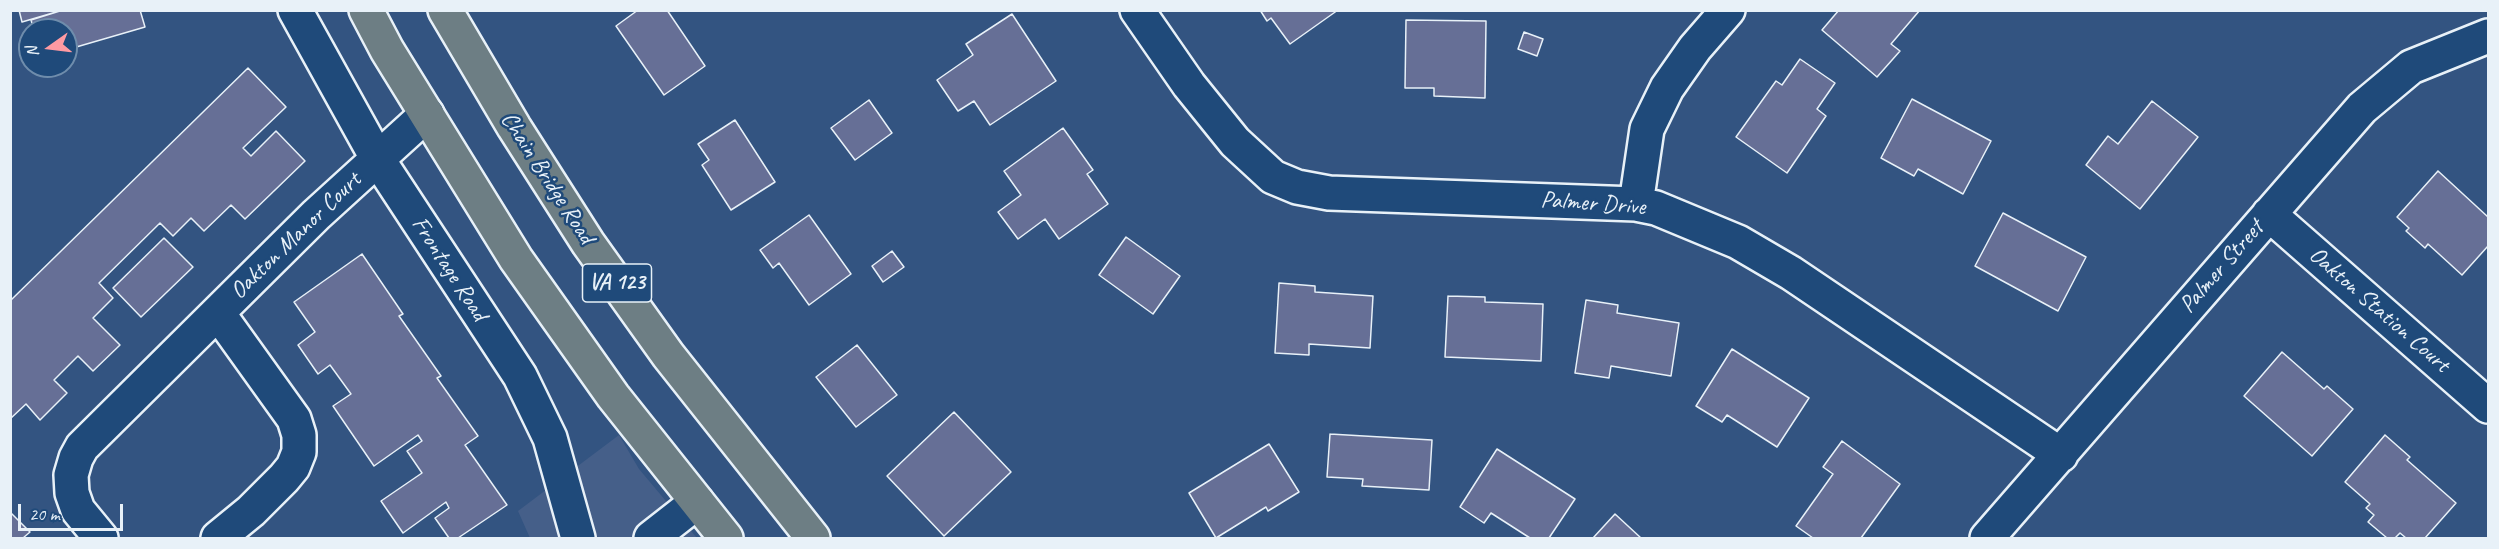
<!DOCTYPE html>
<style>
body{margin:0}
#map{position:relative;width:2499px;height:549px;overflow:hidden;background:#335481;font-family:Caveat,sans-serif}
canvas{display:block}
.frame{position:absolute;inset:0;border:12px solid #e8f1f8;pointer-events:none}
.north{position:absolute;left:18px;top:18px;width:60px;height:60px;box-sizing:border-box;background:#1f4a7a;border:2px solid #6f8dac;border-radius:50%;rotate:256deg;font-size:16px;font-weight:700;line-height:24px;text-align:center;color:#e8f1f8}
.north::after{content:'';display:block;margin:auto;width:21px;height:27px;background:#ff9aa2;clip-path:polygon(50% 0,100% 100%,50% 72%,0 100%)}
.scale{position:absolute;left:18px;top:504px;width:105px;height:27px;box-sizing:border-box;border:3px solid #e8f1f8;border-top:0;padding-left:8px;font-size:18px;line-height:21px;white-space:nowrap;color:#e8f1f8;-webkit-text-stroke:4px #1f4a7a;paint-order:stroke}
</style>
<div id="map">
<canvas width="2499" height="549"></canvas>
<div class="frame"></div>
<div class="north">N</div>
<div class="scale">20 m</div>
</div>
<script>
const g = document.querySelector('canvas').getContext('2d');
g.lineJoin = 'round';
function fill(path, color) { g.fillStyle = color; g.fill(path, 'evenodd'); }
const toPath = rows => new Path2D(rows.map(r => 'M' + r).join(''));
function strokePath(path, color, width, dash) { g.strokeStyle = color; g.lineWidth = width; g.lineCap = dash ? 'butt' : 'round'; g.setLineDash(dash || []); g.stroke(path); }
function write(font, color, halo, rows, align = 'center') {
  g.font = font + ' Caveat,sans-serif'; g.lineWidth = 5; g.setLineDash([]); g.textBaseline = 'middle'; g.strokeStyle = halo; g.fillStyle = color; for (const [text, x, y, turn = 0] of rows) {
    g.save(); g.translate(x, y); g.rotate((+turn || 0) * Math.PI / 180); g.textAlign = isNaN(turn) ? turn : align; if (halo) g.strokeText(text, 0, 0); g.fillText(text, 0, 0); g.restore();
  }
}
const built = toPath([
 [619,435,639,469,697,538,530,538,518,511]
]);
const building = toPath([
 [19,10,63,10,22,22,19,10],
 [63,10,140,10,145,27,66,50,66,30,34,30,31,20,63,10],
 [638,10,667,10,705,66,664,95,616,26,638,10],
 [1260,10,1338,10,1290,44,1271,18,1267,21,1260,10],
 [1839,10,1920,10,1891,44,1900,51,1877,77,1822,30,1839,10],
 [1012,14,1056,81,990,125,974,101,958,111,937,80,973,55,966,44,1012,14],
 [1406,20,1486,21,1485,98,1434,96,1434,88,1405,88,1406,20],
 [1524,32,1543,39,1537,56,1518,49,1524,32],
 [1800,59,1835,83,1817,109,1826,116,1787,173,1736,137,1776,81,1782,85,1800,59],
 [248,68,286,107,243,148,251,156,276,131,305,161,245,219,231,205,204,231,191,218,173,236,160,223,99,283,113,298,93,318,120,345,93,371,78,356,54,380,67,393,40,420,26,404,10,419,10,301,248,68],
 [1912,99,1991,141,1963,194,1918,169,1914,176,1881,158,1912,99],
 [869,100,892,133,855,160,831,128,869,100],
 [2152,101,2198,137,2140,209,2086,165,2108,136,2118,144,2152,101],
 [735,120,775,182,731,210,702,165,709,160,698,144,735,120],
 [1063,128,1093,170,1087,174,1108,204,1059,239,1045,219,1018,239,998,212,1021,195,1004,171,1063,128],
 [2438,171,2488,217,2488,246,2462,275,2428,244,2425,248,2406,231,2409,228,2397,217,2438,171],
 [2003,213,2086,257,2058,311,1975,266,2003,213],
 [809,215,851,274,809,305,779,263,773,268,760,250,809,215],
 [1126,237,1180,276,1153,314,1099,275,1126,237],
 [164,238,193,267,141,317,113,288,164,238],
 [892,251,904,267,883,282,872,266,892,251],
 [362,254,403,314,399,316,441,376,437,378,478,436,465,445,507,505,458,538,449,538,435,518,449,508,446,502,403,533,381,501,422,473,407,451,422,441,418,435,374,466,333,406,351,394,330,365,318,374,298,345,315,332,294,302,362,254],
 [1279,283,1315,286,1315,292,1373,296,1370,348,1309,344,1309,355,1275,353,1279,283],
 [1448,296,1485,297,1485,302,1543,304,1541,361,1445,357,1448,296],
 [1586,300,1618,305,1617,313,1679,323,1671,376,1611,366,1609,378,1575,373,1586,300],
 [857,345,897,395,856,427,816,377,857,345],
 [1732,349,1809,398,1777,447,1727,415,1722,422,1696,406,1732,349],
 [2282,352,2324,389,2327,386,2353,409,2312,456,2244,396,2282,352],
 [954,412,1011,472,944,536,887,476,954,412],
 [1330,434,1432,440,1429,490,1362,486,1363,479,1327,477,1330,434],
 [2385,435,2410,457,2407,460,2456,503,2425,538,2406,538,2400,533,2395,538,2387,538,2368,522,2374,515,2366,508,2370,504,2345,482,2385,435],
 [1842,441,1900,484,1861,538,1813,538,1796,526,1833,474,1823,467,1842,441],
 [1269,444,1299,492,1268,511,1266,507,1216,538,1189,493,1269,444],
 [1497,449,1575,499,1549,538,1530,538,1491,513,1484,523,1460,507,1497,449],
 [10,512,30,532,23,538,10,538,10,512],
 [1615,514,1641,538,1593,538,1615,514]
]);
const minor = toPath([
 [295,10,377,158,520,376,550,438,578,538],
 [1137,10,1189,85,1235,142,1273,177,1297,187,1329,193,1636,204,1656,208,1738,242,1791,273,2061,455],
 [1636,204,1647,129,1667,88,1695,48,1728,10],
 [2269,214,2488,406],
 [101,538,78,510,72,493,71,475,76,458,82,447,316,215,427,114],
 [218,538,251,511,284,478,293,467,299,452,299,435,294,419,218,313],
 [651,538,697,502],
 [1987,538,2362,108,2411,67,2488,36]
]);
const major = toPath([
 [366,10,387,50,516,259,613,396,726,538],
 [445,10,514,127,588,243,668,355,813,538]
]);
const shields = [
 [617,283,69]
];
const shieldNames = [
 ["VA 123",617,283]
];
const streetNames = [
 ["Chain Bridge Road",547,178,57],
 ["Palmer Drive",1593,204,4],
 ["Oakton Manor Court",296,236,-44],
 ["Palmer Street",2222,267,-49],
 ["Frontage Road",449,269,57],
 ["Oakton Station Court",2379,310,41]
];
fill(built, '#455f89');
fill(building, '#666f96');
strokePath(building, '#e8f1f8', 1.5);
strokePath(minor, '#e8f1f8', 38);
strokePath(major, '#e8f1f8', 38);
strokePath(minor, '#1f4a7a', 33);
strokePath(major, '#6d7e84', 33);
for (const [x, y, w] of shields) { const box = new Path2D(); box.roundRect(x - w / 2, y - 19, w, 38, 4.5); g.fillStyle = '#1f4a7a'; g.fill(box); strokePath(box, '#e8f1f8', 1.5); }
write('bold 22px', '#e8f1f8', null, shieldNames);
write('24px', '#e8f1f8', '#1f4a7a', streetNames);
</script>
